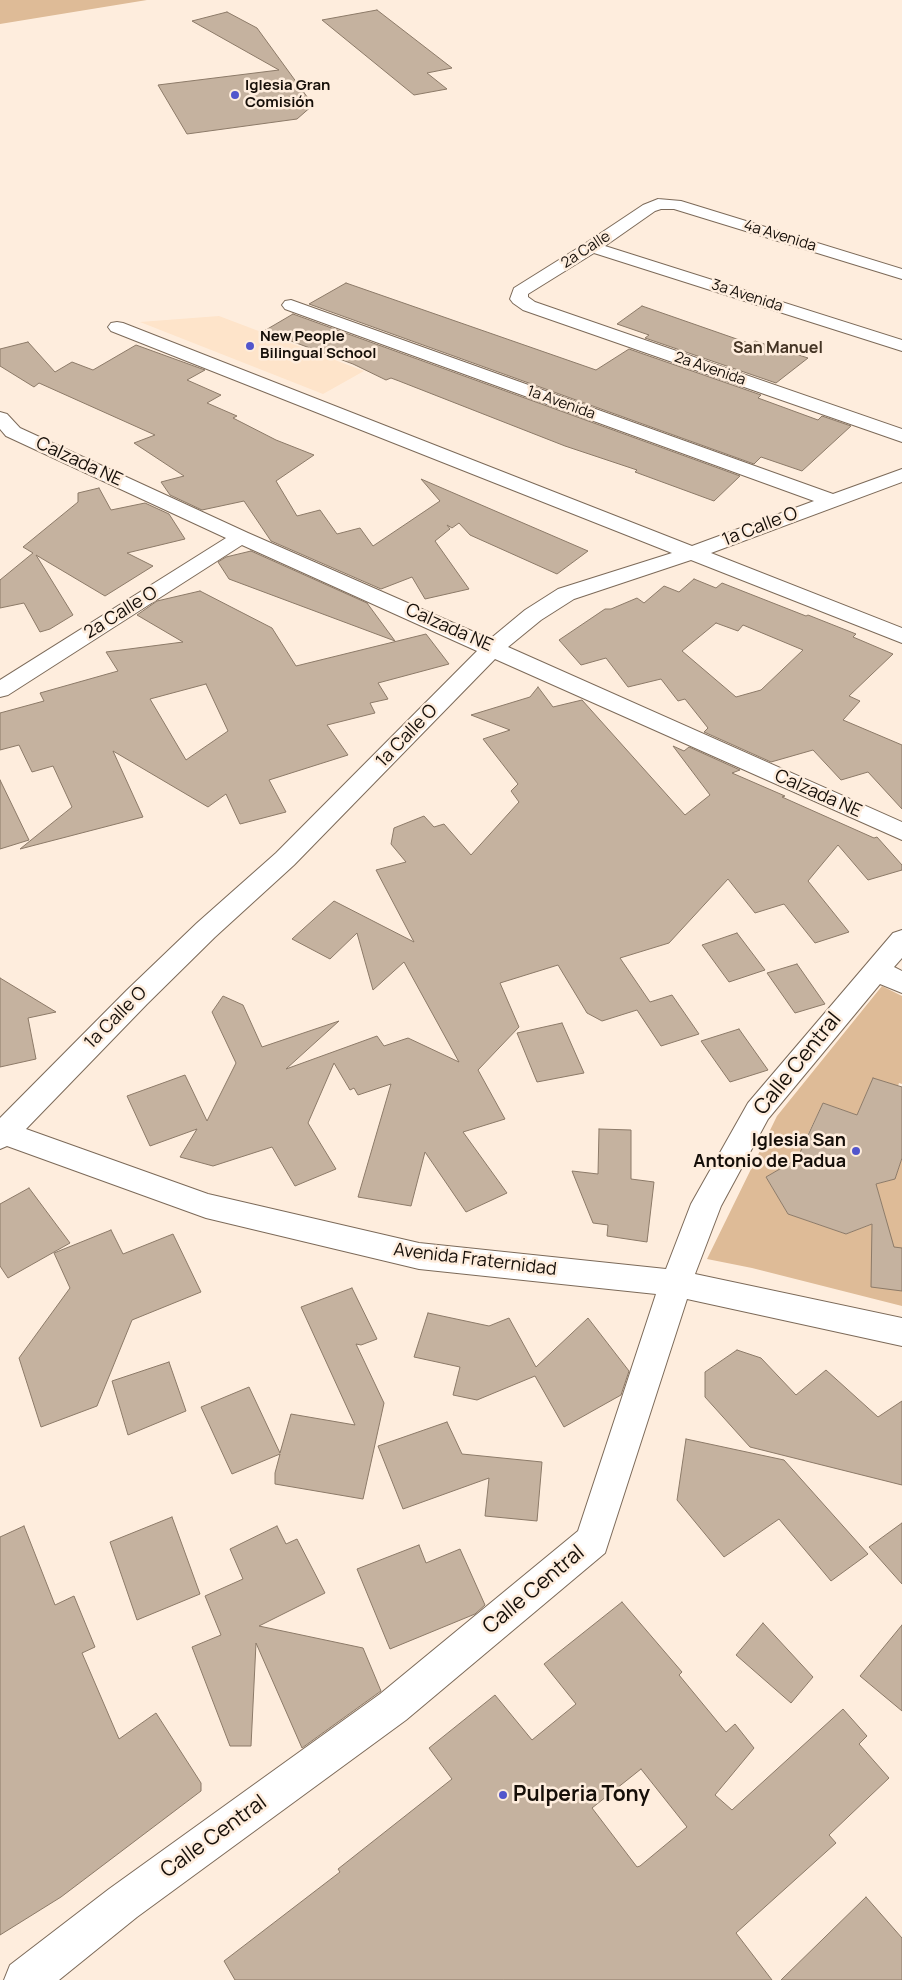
<!DOCTYPE html>
<meta charset="utf-8">
<style>
body{margin:0}
canvas{display:block;background:#feeddd}
</style>
<canvas width="902" height="1980"></canvas>
<script>
const g = document.querySelector('canvas').getContext('2d');
g.lineJoin = 'round';
function fill(path, color) { g.fillStyle = color; g.fill(path, 'evenodd'); }
const toPath = rows => new Path2D(rows.map(r => 'M' + r).join(''));
function strokePath(path, color, width, dash) { g.strokeStyle = color; g.lineWidth = width; g.lineCap = dash ? 'butt' : 'round'; g.setLineDash(dash || []); g.stroke(path); }
function write(font, color, halo, rows, align = 'center') {
  g.font = font + ' Manrope,sans-serif'; g.lineWidth = 5; g.setLineDash([]); g.textBaseline = 'middle'; g.strokeStyle = halo; g.fillStyle = color; for (const [text, x, y, turn = 0] of rows) {
    g.save(); g.translate(x, y); g.rotate((+turn || 0) * Math.PI / 180); g.textAlign = isNaN(turn) ? turn : align; if (halo) g.strokeText(text, 0, 0); g.fillText(text, 0, 0); g.restore();
  }
}
const built = toPath([
 [219,316,364,371,323,394,140,322]
]);
const green = toPath([
 [0,0,147,0,0,24],
 [882,986,902,996,902,1084,899,1083,898,1086,873,1078,857,1115,823,1103,807,1136,822,1144,766,1177,788,1214,846,1234,886,1219,876,1184,895,1179,902,1158,902,1306,752,1268,707,1259,777,1116]
]);
const building = toPath([
 [377,10,452,68,427,73,447,89,414,95,322,20,377,10],
 [227,12,257,28,313,105,297,119,187,134,158,85,279,70,192,21,227,12],
 [346,283,596,370,629,349,761,395,758,398,818,420,822,416,851,426,802,471,761,457,754,464,309,304,346,283],
 [642,306,751,344,755,341,808,358,776,383,645,338,649,335,617,324,642,306],
 [293,314,740,476,714,501,635,472,637,470,565,446,399,381,391,378,386,380,353,364,264,331,293,314],
 [28,342,55,372,72,362,93,370,136,345,205,370,187,380,221,395,207,403,237,416,233,418,276,440,314,455,276,481,297,516,320,510,337,534,360,528,373,546,440,501,421,479,588,551,557,574,470,535,459,523,452,528,447,525,450,529,435,541,469,589,425,599,412,577,381,589,271,541,244,501,202,510,170,495,161,482,184,476,134,443,155,435,39,383,34,387,0,366,0,349,28,342],
 [99,488,111,510,145,503,169,514,185,539,127,553,153,566,105,596,36,555,73,615,50,629,40,632,24,603,0,608,0,580,33,553,23,547,78,502,78,493,99,488],
 [251,551,367,603,395,641,229,579,218,562,226,557,251,551],
 [694,579,716,588,722,583,806,616,808,615,856,634,853,637,893,654,849,696,860,701,843,720,902,745,902,809,868,772,841,780,813,750,771,762,704,732,708,728,685,699,678,701,661,679,628,687,606,658,581,665,559,640,605,609,611,609,637,598,644,603,664,586,679,592,694,579],
 [716,623,738,631,743,625,803,650,761,690,736,697,682,651,716,623],
 [200,591,272,628,296,666,426,634,449,664,378,683,388,699,370,703,375,713,327,725,348,755,269,780,286,812,240,824,226,794,208,807,113,751,143,817,20,849,72,807,53,766,32,772,19,745,0,750,0,713,44,701,40,693,118,671,106,652,183,642,137,615,157,601,200,591],
 [206,684,228,731,186,760,150,699,206,684],
 [538,687,553,707,582,700,685,815,710,795,673,746,684,751,689,747,740,770,732,773,785,796,782,797,874,838,877,837,902,865,902,870,868,880,838,845,808,881,849,932,815,943,784,904,755,913,728,879,669,943,620,958,650,1002,672,995,699,1034,661,1046,637,1010,602,1021,587,1013,558,965,500,983,519,1027,478,1070,505,1119,463,1132,507,1193,466,1212,425,1152,411,1206,358,1197,391,1084,358,1095,354,1088,350,1090,334,1063,308,1123,336,1169,295,1186,272,1147,213,1166,180,1157,197,1129,150,1146,127,1096,185,1075,207,1121,236,1063,212,1012,223,996,243,1005,262,1047,339,1021,286,1069,377,1036,384,1046,408,1038,459,1062,404,962,373,990,357,933,330,959,292,939,334,901,414,942,376,870,406,862,391,844,394,828,424,816,434,827,444,824,471,855,519,802,511,791,518,784,483,739,510,730,471,715,530,697,538,687],
 [0,780,29,840,0,849,0,780],
 [737,933,765,970,729,982,702,945,737,933],
 [797,964,825,1004,795,1013,767,973,797,964],
 [0,978,56,1012,28,1018,36,1059,0,1067,0,978],
 [562,1023,584,1073,537,1082,517,1033,562,1023],
 [739,1029,768,1070,730,1082,701,1041,739,1029],
 [873,1078,902,1087,902,1158,895,1179,876,1184,894,1247,902,1248,902,1291,871,1287,872,1224,846,1234,788,1214,766,1177,797,1159,823,1103,857,1115,873,1078],
 [599,1129,631,1130,631,1179,654,1182,647,1242,607,1236,608,1225,593,1223,572,1171,598,1174,599,1129],
 [29,1188,70,1243,8,1278,0,1266,0,1204,29,1188],
 [111,1230,123,1254,173,1234,201,1292,132,1320,97,1406,41,1427,19,1358,70,1288,54,1253,111,1230],
 [352,1288,377,1339,361,1345,356,1344,384,1403,363,1499,275,1484,275,1473,280,1454,232,1474,201,1407,249,1387,280,1453,291,1414,355,1425,301,1307,352,1288],
 [428,1313,489,1326,509,1318,536,1367,588,1318,629,1371,621,1395,564,1427,535,1376,477,1400,453,1395,460,1367,414,1357,428,1313],
 [737,1350,761,1358,796,1395,826,1370,878,1417,902,1401,902,1485,750,1447,705,1397,705,1372,737,1350],
 [169,1362,186,1411,128,1435,112,1381,169,1362],
 [447,1422,462,1454,542,1462,537,1521,485,1516,489,1478,403,1509,378,1446,447,1422],
 [686,1439,784,1460,868,1554,831,1581,779,1519,724,1557,677,1500,686,1439],
 [172,1517,200,1594,137,1620,110,1542,172,1517],
 [902,1523,902,1584,869,1547,902,1523],
 [24,1526,55,1605,74,1596,95,1647,82,1653,119,1739,156,1713,201,1783,201,1791,61,1897,0,1935,0,1537,24,1526],
 [277,1526,286,1544,297,1539,325,1593,259,1626,363,1648,381,1691,302,1748,256,1643,251,1746,230,1746,192,1647,221,1635,205,1596,243,1579,230,1549,277,1526],
 [419,1545,426,1563,460,1549,485,1605,475,1614,390,1649,357,1569,419,1545],
 [622,1602,682,1672,679,1675,726,1732,735,1724,754,1748,715,1795,732,1810,843,1709,867,1736,859,1744,889,1778,829,1835,836,1843,736,1933,772,1980,235,1980,224,1961,340,1872,338,1869,452,1779,429,1748,495,1695,532,1740,576,1704,544,1664,622,1602],
 [641,1769,687,1827,640,1866,637,1867,592,1808,641,1769],
 [763,1623,813,1677,791,1703,736,1655,763,1623],
 [902,1625,902,1711,860,1676,902,1625],
 [866,1897,902,1938,902,1980,781,1980,866,1897]
]);
const street = toPath([
 [658,199,681,201,902,269,902,279,674,209,661,209,655,211,605,246,902,340,902,351,594,253,528,294,528,297,535,302,902,429,902,442,523,310,513,303,510,299,514,288,586,243,643,205,658,199],
 [291,300,833,494,902,469,902,482,711,553,902,628,902,643,691,560,574,599,541,620,508,647,902,822,902,840,495,659,294,865,215,937,147,1004,26,1129,208,1194,419,1243,666,1269,691,1204,748,1103,893,933,902,930,902,958,894,967,902,971,902,993,880,984,768,1119,721,1206,695,1274,902,1318,902,1346,687,1299,605,1553,406,1720,137,1917,59,1980,4,1980,10,1965,109,1889,380,1694,578,1531,656,1294,419,1269,206,1218,7,1146,0,1149,0,1118,127,990,197,923,276,853,477,651,242,545,8,695,0,697,0,680,226,538,6,436,0,429,0,412,7,414,20,428,248,533,490,639,525,610,558,589,672,553,111,331,108,327,111,323,117,322,123,323,692,546,814,501,285,309,282,305,285,301,291,300]
]);
const markers = [
 [235,95,5,"#5255cc"],
 [250,346,5,"#5255cc"],
 [856,1151,5,"#5255cc"],
 [503,1795,5,"#5255cc"]
];
const farPoinames = [
 ["Iglesia Gran",245,86],
 ["Comisión",245,103],
 ["New People",260,337],
 ["Bilingual School",260,354]
];
const farStreetnames = [
 ["4a Avenida",780,236,17],
 ["2a Calle",586,250,-33],
 ["3a Avenida",747,296,18],
 ["2a Avenida",710,369,19],
 ["1a Avenida",561,403,20]
];
const farNeighbourhoodnames = [
 ["San Manuel",778,349]
];
const streetNames = [
 ["Calzada NE",79,462,25],
 ["1a Calle O",760,527,-21],
 ["2a Calle O",121,613,-32],
 ["Calzada NE",449,628,24],
 ["1a Calle O",407,736,-46],
 ["Calzada NE",818,794,24],
 ["1a Calle O",116,1018,-45],
 ["Avenida Fraternidad",475,1260,7]
];
const poiNames = [
 ["Iglesia San",846,1141],
 ["Antonio de Padua",846,1162]
];
const nearStreetnames = [
 ["Calle Central",798,1064,-51],
 ["Calle Central",534,1590,-40],
 ["Calle Central",214,1837,-36]
];
const nearPoinames = [
 ["Pulperia Tony",513,1795]
];
fill(built, '#fee4ca');
fill(green, '#debb97');
fill(building, '#c5b29f');
strokePath(building, '#8c7a68', 1);
strokePath(street, '#7c6a59', 2);
fill(street, '#fff');
for (const [x, y, r, color] of markers) { const dot = new Path2D(); dot.arc(x, y, r, 0, 2 * Math.PI); g.fillStyle = color; g.fill(dot); strokePath(dot, '#feeddd', 2); }
write('bold 15px', '#160f09', '#feeddd', farPoinames, 'left');
write('15px', '#160f09', '#feeddd', farStreetnames);
write('bold 16px', '#443424', '#feeddd', farNeighbourhoodnames);
write('18px', '#160f09', '#feeddd', streetNames);
write('bold 18px', '#160f09', '#feeddd', poiNames, 'right');
write('21px', '#160f09', '#feeddd', nearStreetnames);
write('bold 21px', '#160f09', '#feeddd', nearPoinames, 'left');
</script>
